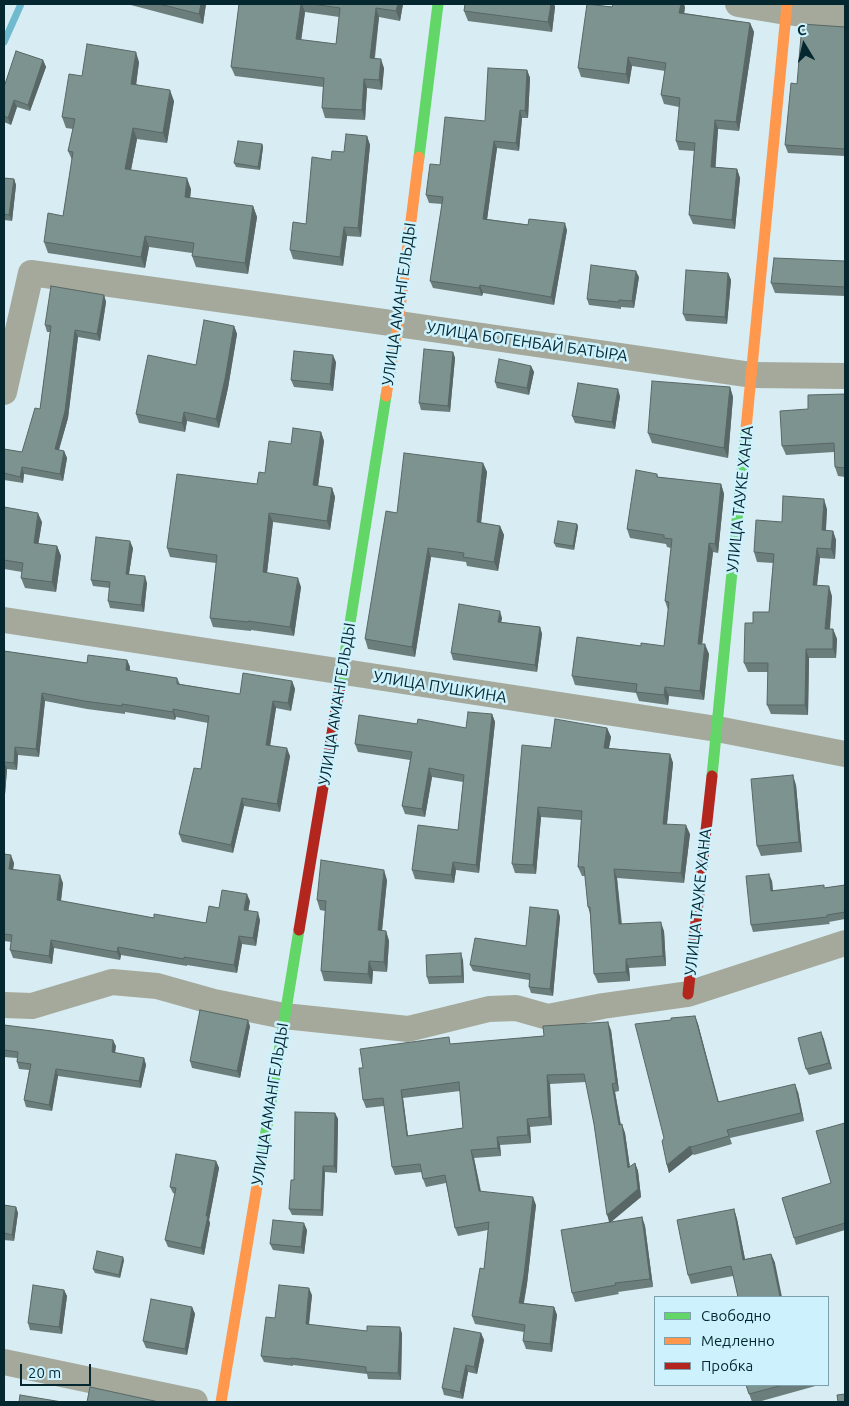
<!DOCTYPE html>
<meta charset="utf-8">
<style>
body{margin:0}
#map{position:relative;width:849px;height:1406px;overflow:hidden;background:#d8ecf3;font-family:Ubuntu,sans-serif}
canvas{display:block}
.frame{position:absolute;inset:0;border:5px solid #052730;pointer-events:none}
.legend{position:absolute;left:654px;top:1296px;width:175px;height:90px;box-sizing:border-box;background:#cdf2fe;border:1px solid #7da1ac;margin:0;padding:6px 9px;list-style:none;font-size:15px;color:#052730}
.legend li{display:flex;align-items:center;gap:10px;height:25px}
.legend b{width:25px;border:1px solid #7da1ac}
.north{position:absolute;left:779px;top:20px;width:50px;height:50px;-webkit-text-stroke:4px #cdf2fe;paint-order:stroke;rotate:351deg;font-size:14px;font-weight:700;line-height:20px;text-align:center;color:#052730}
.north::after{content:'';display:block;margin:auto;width:18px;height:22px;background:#052730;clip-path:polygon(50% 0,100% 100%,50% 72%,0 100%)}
.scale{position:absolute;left:20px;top:1364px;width:71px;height:22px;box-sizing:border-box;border:2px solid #052730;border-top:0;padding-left:6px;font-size:15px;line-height:18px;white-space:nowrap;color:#052730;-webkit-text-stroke:4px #cdf2fe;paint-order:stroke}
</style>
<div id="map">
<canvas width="849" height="1406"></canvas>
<div class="frame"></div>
<ul class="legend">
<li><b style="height:6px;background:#63d668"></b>Свободно</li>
<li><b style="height:6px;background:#ff974d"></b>Медленно</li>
<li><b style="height:6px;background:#b3261e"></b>Пробка</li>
</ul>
<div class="north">С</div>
<div class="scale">20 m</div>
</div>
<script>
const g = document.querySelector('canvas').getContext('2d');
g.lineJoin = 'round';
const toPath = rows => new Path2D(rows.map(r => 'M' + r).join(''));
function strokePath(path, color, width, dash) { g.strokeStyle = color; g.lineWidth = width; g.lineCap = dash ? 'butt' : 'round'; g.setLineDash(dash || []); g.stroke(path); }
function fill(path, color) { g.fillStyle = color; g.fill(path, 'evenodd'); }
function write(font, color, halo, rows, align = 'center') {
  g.font = font + ' Ubuntu,sans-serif'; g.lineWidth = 5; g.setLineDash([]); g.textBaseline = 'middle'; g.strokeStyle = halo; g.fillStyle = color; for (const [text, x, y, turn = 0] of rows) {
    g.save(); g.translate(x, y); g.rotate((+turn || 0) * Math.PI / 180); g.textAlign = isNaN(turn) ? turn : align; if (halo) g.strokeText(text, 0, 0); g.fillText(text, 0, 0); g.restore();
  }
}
const stream = toPath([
 [4,42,21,4]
]);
const street = toPath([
 [738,4,786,12,845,18],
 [4,392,31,273,398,324,752,375,845,376],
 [4,620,717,729,845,754],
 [4,1005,32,1006,112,982,157,986,214,1002,284,1016,408,1029,489,1009,516,1008,548,1017,603,1006,688,994,845,943],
 [4,1362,195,1402]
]);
const fast = toPath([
 [419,157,438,4],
 [340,686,386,396],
 [712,776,746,429],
 [262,1156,299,930]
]);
const slow = toPath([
 [386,396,398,324,419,157],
 [746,429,787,4],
 [221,1402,262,1156]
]);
const jam = toPath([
 [299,930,340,686],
 [688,994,712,776]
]);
const wall = toPath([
 [127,4,206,4,203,24],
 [239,4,403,4,400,21,379,17,375,58,384,68,382,90,367,88,365,120,325,118,322,108,323,87,235,76,231,67],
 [305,12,339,17,336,44,301,40],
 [465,4,554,4,555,7,552,32,468,21,464,11],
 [612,7,685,7,684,13,750,23,754,32,739,131,718,129,715,167,737,169,740,178,735,229,693,224,689,215,694,151,679,150,676,141,679,107,664,104,661,95,665,71,632,66,629,84,581,77,578,68],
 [845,27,845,156,788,153,785,145,797,84],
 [43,60,46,67,30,111,17,107,11,125,4,122,4,87],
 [139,62,136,84,174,101,167,143,137,139,131,170,191,189,190,198,253,206,257,217,248,274,196,267,192,256,192,253,149,247,145,268,48,253,44,242,63,216,72,160,68,151,73,129,66,128,62,117,82,76],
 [527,70,530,78,528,118,522,118,519,151,497,148,487,219,567,230,554,305,483,293,482,296,433,288,430,281,442,204,429,203,426,195,440,165,485,121],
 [367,136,370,145,361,237,347,236,343,266,293,259,290,250,306,224,331,160,344,152],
 [262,144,263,147,260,170,236,167,234,163],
 [4,178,14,179,16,185,12,221,4,220],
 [845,261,845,296,775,293,771,283],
 [728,273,731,280,727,324,686,321,683,314],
 [639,277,634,308,621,307,621,309,589,305,587,299],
 [104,295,106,302,100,341,78,337,68,418,59,450,64,451,67,458,63,481,24,474,23,483,4,480,4,449,22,452,40,409,50,332,47,332,45,325],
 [234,326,237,334,228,388,219,428,187,421,185,432,139,423,136,414,196,365],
 [453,352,455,358,450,412,421,410,419,403],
 [336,362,333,391,294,387,291,380],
 [531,366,534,372,529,395,497,388,495,382],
 [730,387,733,397,728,458,652,443,648,433],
 [845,394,845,477,838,476,835,467,834,452,786,455,782,446,808,409],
 [620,396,615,429,575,423,572,416],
 [321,432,324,441,318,486,332,488,335,497,330,530,273,522,267,573,301,587,294,636,251,630,251,631,213,627,210,618,216,563,170,557,167,548,257,484,265,473,291,444],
 [483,463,487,472,481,523,500,526,504,535,498,571,467,566,466,562,431,557,415,657,368,649,365,639,397,513],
 [657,474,658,477,721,484,724,494,718,553,713,552,702,644,709,654,704,700,669,696,668,705,639,701,636,693,575,685,572,676,641,646,664,646,668,610,665,601,671,548,667,547,666,544,630,538,627,529],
 [4,507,42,522,38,544,57,546,61,556,56,592,25,588,21,578,22,572,4,569],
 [827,509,826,531,833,531,836,540,835,559,820,558,817,585,832,596,830,629,833,629,837,639,836,658,809,658,808,715,771,714,767,705,768,672,748,672,744,663,753,623,769,612,773,563,757,562,754,552,782,522],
 [577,524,578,527,574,550,556,547,554,543],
 [133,548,129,574,147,583,144,612,110,608,108,601,110,588,93,586,91,580],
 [502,618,501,622,540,627,542,634,537,672,453,660,451,653],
 [4,651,87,663,127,660,130,667,130,671,177,678,180,684,240,694,292,681,295,689,291,711,276,708,270,745,290,756,280,812,244,806,233,853,182,842,179,834,201,769,208,723,176,717,175,720,125,712,125,714,87,709,45,701,39,757,18,755,17,770,7,769,4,807],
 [492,714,495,722,479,873,456,870,454,883,415,879,412,870,458,830,463,782,432,777,425,817,405,814,402,806,410,760,358,752,355,744,417,724,466,728],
 [607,728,611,737,609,748,670,754,673,763,667,824,690,834,684,883,617,878,622,924,664,931,666,966,629,968,630,981,598,983,594,974,590,914,588,907,585,876,582,876,578,867,581,820,541,817,536,874,515,873,512,864,551,748],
 [796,785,802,852,761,856,757,846],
 [4,854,14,863,13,869,63,883,61,901,154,918,206,923,219,908,250,901,248,911,260,920,256,946,242,944,237,973,187,965,187,966,121,955,120,960,54,948,52,964,13,958,10,950,11,942,4,941],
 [387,880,382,931,386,931,389,941,387,972,373,971,372,984,324,981,321,971,325,911,320,910,317,900],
 [772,881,773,890,825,888,845,885,845,919,829,922,830,924,753,932,751,925],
 [558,910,560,917,553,996,531,993,529,987,529,980,473,971,470,965,526,946],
 [463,960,464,983,429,984,427,977],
 [695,1016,698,1024,718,1102,798,1092,804,1121,730,1138,732,1144,694,1155,693,1154,669,1173,667,1165,664,1138,671,1020],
 [4,1025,116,1046,115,1053,144,1058,146,1065,141,1088,58,1076,52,1111,26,1107,24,1100,29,1070,19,1069,17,1062,17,1058,4,1057],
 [250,1026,240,1078,192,1068,190,1061],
 [611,1030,619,1091,615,1092,621,1125,625,1133,630,1167,635,1163,638,1171,641,1197,610,1222,642,1217,645,1226,653,1287,618,1292,619,1294,575,1302,572,1293,609,1223,594,1124,586,1082,550,1084,552,1125,530,1127,531,1143,500,1145,501,1156,474,1158,481,1191,536,1205,527,1284,524,1303,554,1307,557,1315,552,1352,526,1349,523,1341,524,1332,475,1324,472,1316,484,1269,488,1230,458,1236,455,1228,446,1183,426,1187,423,1179,422,1172,395,1175,392,1167,384,1106,366,1108,363,1100,363,1068,452,1044],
 [460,1091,463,1128,408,1136,403,1098],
 [821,1032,832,1069,809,1075,806,1069],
 [335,1113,338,1119,337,1173,325,1172,323,1216,292,1215,289,1209,294,1180],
 [845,1123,845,1230,796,1245,794,1238,831,1183],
 [216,1161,219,1168,209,1220,210,1223,204,1255,168,1247,165,1240,175,1194,173,1193,170,1187],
 [4,1205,16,1207,18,1213,14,1241,4,1240],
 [734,1209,737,1219,745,1259,771,1254,775,1263,733,1276,691,1284,688,1275],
 [307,1230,304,1254,273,1250,270,1244],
 [124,1260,120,1278,95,1273,93,1269],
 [64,1290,67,1296,62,1334,30,1330,28,1323],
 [312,1295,309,1325,367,1331,400,1327,402,1334,401,1380,368,1379,367,1374,293,1365,293,1366,264,1362,261,1356,275,1318],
 [192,1307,195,1314,187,1355,146,1348,143,1341],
 [481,1333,484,1340,477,1374,468,1372,463,1399,444,1395,442,1388],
 [746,1385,819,1385,758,1402,752,1402]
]);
const shadedWall = toPath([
 [201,4,206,4,203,24,199,14],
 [301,4,302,4,305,12,300,49,296,39],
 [398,4,403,4,400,21,396,11],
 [551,4,554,4,555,7,552,32,548,22],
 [681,4,684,4,685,7,683,22,679,13],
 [376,8,379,17,373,67,370,58],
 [750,23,754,32,739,131,736,122],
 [136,52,139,62,135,94,131,84],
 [628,57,632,66,629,84,626,74],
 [381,59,384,68,382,90,379,80],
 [43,60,46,67,30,111,28,105],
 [527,70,530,78,528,118,525,111],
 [364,79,367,88,365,120,362,110],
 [170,90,174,101,167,143,163,133],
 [14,100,17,107,11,125,8,118],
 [520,110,522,118,519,151,516,143],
 [715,120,718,129,715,176,711,167],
 [133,128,137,139,129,180,125,169],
 [367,136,370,145,361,237,358,228],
 [494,141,497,148,486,227,483,219],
 [262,144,263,147,260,170,258,167],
 [737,169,740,178,735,229,732,220],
 [187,178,191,189,189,208,185,197],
 [14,179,16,185,12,221,9,215],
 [253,206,257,217,248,274,245,263],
 [565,223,567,230,554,305,551,297],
 [344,227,347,236,343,266,340,257],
 [145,236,149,247,145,268,141,257],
 [636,271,639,277,634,308,632,301],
 [728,273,731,280,727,324,725,317],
 [480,285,483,293,482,296,479,288],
 [104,295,106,302,100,341,97,334],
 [234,326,237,334,228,388,219,428,216,419],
 [75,330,78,337,68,418,57,456,55,449],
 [453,352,455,358,450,412,448,406],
 [333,355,336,362,333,391,330,384],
 [531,366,534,372,529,395,527,388],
 [730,387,733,397,728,458,724,448],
 [618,389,620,396,615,429,612,422],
 [184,412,187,421,185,432,182,423],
 [321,432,324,441,317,494,313,485],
 [64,451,67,458,63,481,60,474],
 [483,463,487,472,480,531,477,522],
 [22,467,24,474,23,483,20,477],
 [721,484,724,494,718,553,715,544],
 [332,488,335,497,330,530,327,521],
 [824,499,827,509,825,540,822,530],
 [38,513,42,522,37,553,34,543],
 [269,513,273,522,266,581,263,572],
 [577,524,578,527,574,550,573,546],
 [500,526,504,535,498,571,494,562],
 [833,531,836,540,835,559,831,549],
 [130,541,133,548,128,580,126,574],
 [709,543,713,552,701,653,698,644],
 [57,546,61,556,56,592,52,582],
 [428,548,431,557,415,657,412,647],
 [817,548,820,558,816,594,813,585],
 [145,576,147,583,144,612,141,605],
 [298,578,301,587,294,636,290,627],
 [829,586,832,596,829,638,825,629],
 [500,611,502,618,500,628,498,622],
 [540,627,542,634,537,672,535,665],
 [833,629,837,639,836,658,833,649],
 [705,644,709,654,704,700,700,691],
 [806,649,809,658,808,715,805,705],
 [127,660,130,667,129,678,126,670],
 [292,681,295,689,291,711,288,703],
 [665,687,669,696,668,705,664,695],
 [42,693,45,701,39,757,36,749],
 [273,701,276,708,269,753,266,745],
 [173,709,176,717,175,720,173,712],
 [492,714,495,722,479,873,476,865],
 [607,728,611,737,607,757,604,748],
 [15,747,18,755,17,770,14,763],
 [287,748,290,756,280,812,277,804],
 [670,754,673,763,666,833,663,824],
 [4,762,7,769,4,807],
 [429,768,432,777,425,817,422,809],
 [793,775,796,785,802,852,799,842],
 [242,798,244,806,233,853,231,845],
 [538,807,541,817,536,874,533,865],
 [686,825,690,834,684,883,681,873],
 [11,855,14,863,12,877,9,869],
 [453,862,456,870,454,883,451,875],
 [614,869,617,878,622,934,619,924],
 [384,870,387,880,381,940,378,930],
 [769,874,772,881,773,897,771,891],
 [60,875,63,883,60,908,57,900],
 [247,894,250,901,247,918,244,910],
 [558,910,560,917,553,996,550,989],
 [258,912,260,920,256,946,253,938],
 [661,922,664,931,666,966,663,956],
 [386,931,389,941,387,972,384,962],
 [239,936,242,944,237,973,234,965],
 [51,940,54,948,52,964,49,956],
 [118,947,121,955,120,960,117,952],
 [461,953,463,960,464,983,462,976],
 [626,959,629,968,630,981,626,972],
 [369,961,373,971,372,984,368,974],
 [695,1016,698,1024,721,1110,718,1102],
 [248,1020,250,1026,240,1078,237,1071],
 [608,1022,611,1030,619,1091,616,1083],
 [821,1032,824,1039,832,1069,829,1063],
 [113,1040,116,1046,114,1058,112,1052],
 [144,1058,146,1065,141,1088,139,1081],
 [56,1069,58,1076,52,1111,49,1105],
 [547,1075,550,1084,552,1125,549,1117],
 [612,1084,615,1092,622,1133,619,1125],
 [795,1084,798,1092,804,1121,801,1113],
 [401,1090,403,1098,409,1144,407,1136],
 [335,1113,338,1119,337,1173,334,1166],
 [527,1119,530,1127,531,1143,528,1135],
 [622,1124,625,1133,631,1176,628,1168],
 [497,1137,500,1145,501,1156,498,1148],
 [690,1146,693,1154,669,1173,667,1165],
 [471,1150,474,1158,482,1199,479,1191],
 [216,1161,219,1168,209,1220,210,1223,204,1255,201,1248],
 [635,1163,638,1171,641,1197,610,1223,607,1215],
 [323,1166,325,1172,323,1216,321,1210],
 [533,1197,536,1205,527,1284,522,1311,519,1303],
 [16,1207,18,1213,14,1241,12,1235],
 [734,1209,737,1219,747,1269,743,1260],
 [642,1217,645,1226,653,1287,650,1279],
 [304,1223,307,1230,304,1254,301,1247],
 [771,1254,775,1263,782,1297,780,1297],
 [123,1257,124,1260,120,1278,119,1275],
 [309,1288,312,1295,308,1331,306,1324],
 [64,1290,67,1296,62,1334,59,1327],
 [192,1307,195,1314,187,1355,185,1349],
 [554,1307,557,1315,552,1352,550,1344],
 [400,1327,402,1334,401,1380,398,1373],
 [481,1333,484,1340,477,1374,474,1367],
 [466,1365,468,1372,463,1399,460,1392]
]);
const building = toPath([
 [159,4,201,4,199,14,159,4],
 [239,4,301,4,296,39,336,44,340,8,312,4,398,4,396,11,376,8,370,58,381,59,379,80,364,79,362,110,322,108,324,78,231,67,239,4],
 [465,4,551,4,548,22,464,11,465,4],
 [587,4,612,7,613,4,681,4,679,13,750,23,736,122,715,120,711,167,737,169,732,220,689,215,695,143,676,141,680,98,661,95,666,63,628,57,626,74,578,68,587,4],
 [802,24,845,27,845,149,785,145,791,83,797,84,802,24],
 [87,44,136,52,131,84,170,90,163,133,133,128,125,169,187,178,185,197,253,206,245,263,192,256,194,243,145,236,141,257,44,242,48,213,63,216,73,152,68,151,75,119,62,117,69,74,82,76,87,44],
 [16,51,43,60,28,105,14,100,8,118,4,116,4,87,16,51],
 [488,68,527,70,525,111,520,110,516,143,494,141,483,219,528,225,529,219,565,223,551,297,480,285,479,288,430,281,443,197,426,195,430,164,440,165,445,117,485,121,488,68],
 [346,134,367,136,358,228,344,227,340,257,290,250,293,222,306,224,312,157,331,160,332,151,344,152,346,134],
 [238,141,262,144,258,167,234,163,238,141],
 [4,178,14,179,9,215,4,214,4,178],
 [774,258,845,261,845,287,771,283,774,258],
 [591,265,636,271,632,301,619,300,619,302,587,299,591,265],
 [686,270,728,273,725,317,683,314,686,270],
 [51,286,104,295,97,334,75,330,65,411,55,449,64,451,60,474,22,467,20,477,4,473,4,449,22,452,35,408,40,409,51,326,45,325,51,286],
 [204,320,234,326,225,379,216,419,184,412,182,423,136,414,148,355,196,365,204,320],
 [424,349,453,352,448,406,419,403,424,349],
 [294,351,333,355,330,384,291,380,294,351],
 [499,359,531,366,527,388,495,382,499,359],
 [652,381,730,387,724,448,648,433,652,381],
 [578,383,618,389,612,422,572,416,578,383],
 [845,394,845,468,835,467,834,443,782,446,780,411,808,409,808,395,845,394],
 [293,428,321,432,313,485,332,488,327,521,269,513,263,572,298,578,290,627,248,621,248,622,210,618,217,555,167,548,177,474,257,484,259,472,265,473,269,441,291,444,293,428],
 [404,453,483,463,477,522,500,526,494,562,463,557,464,553,428,548,412,647,365,639,386,511,397,513,404,453],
 [636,470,657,474,657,477,721,484,715,544,709,543,698,644,705,644,700,691,665,687,664,695,636,692,637,684,572,676,577,637,641,646,641,643,664,646,669,602,665,601,672,539,664,538,664,535,627,529,636,470],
 [783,496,824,499,822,530,833,531,831,549,817,548,813,585,829,586,825,629,833,629,833,649,806,649,805,705,767,705,768,663,744,663,745,623,753,623,753,612,769,612,774,554,754,552,756,520,782,522,783,496],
 [4,507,38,513,34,543,57,546,52,582,21,578,23,563,4,560,4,507],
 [558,521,577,524,573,546,554,543,558,521],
 [96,537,130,541,126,574,145,576,141,605,108,601,110,582,91,580,96,537],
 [459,604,500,611,498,622,540,627,535,665,451,653,459,604],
 [4,651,87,663,88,655,127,660,126,670,177,678,177,684,240,694,243,673,292,681,288,703,273,701,266,745,287,748,277,804,242,798,231,845,179,834,194,768,201,769,209,716,173,709,173,712,122,704,122,706,84,701,42,693,36,749,15,747,14,763,4,762,4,764,4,651],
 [468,712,492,714,476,865,453,862,451,875,412,870,418,825,458,830,464,775,429,768,422,809,402,806,412,752,355,744,359,715,417,724,418,719,466,728,468,712],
 [555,719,607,728,604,748,670,754,663,824,686,825,681,873,614,869,619,924,661,922,663,956,626,959,626,972,594,974,590,907,588,907,584,867,578,867,582,811,538,807,533,865,512,864,522,745,551,748,555,719],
 [793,775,799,842,757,846,751,779,793,775],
 [4,854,11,855,9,869,60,875,57,900,154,918,154,914,206,923,209,906,219,908,222,890,247,894,244,910,258,912,253,938,239,936,234,965,184,957,184,959,118,947,117,952,51,940,49,956,10,950,12,935,4,934,4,854],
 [321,860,384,870,378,930,386,931,384,962,369,961,368,974,321,971,326,901,317,900,321,860],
 [769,874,771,891,824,885,824,888,845,885,845,912,827,915,827,917,751,925,746,876,769,874],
 [530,907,558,910,550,989,529,987,530,974,470,965,475,938,526,946,530,907],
 [461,953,462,976,427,977,426,955,461,953],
 [200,1010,248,1020,237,1071,190,1061,200,1010],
 [695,1016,718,1102,795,1084,801,1113,727,1130,729,1136,691,1147,690,1146,667,1165,662,1141,664,1138,635,1024,671,1020,671,1018,695,1016],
 [608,1022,616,1083,612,1084,619,1125,622,1124,628,1168,635,1163,638,1189,607,1215,594,1124,584,1074,547,1075,549,1117,527,1119,528,1135,497,1137,498,1148,471,1150,479,1191,533,1197,524,1275,519,1303,554,1307,550,1344,523,1341,525,1325,472,1316,480,1268,484,1269,489,1222,455,1228,445,1175,423,1179,420,1164,392,1167,383,1098,363,1100,359,1068,363,1068,360,1049,449,1037,450,1044,544,1036,543,1026,608,1022],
 [459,1082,463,1128,407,1136,401,1090,459,1082],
 [4,1025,52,1031,113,1040,112,1052,144,1058,139,1081,56,1069,49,1105,24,1100,31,1064,17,1062,18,1052,4,1050,4,1025],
 [821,1032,829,1063,806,1069,798,1038,821,1032],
 [295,1112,335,1113,334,1166,323,1166,321,1210,289,1209,291,1180,294,1180,295,1112],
 [845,1123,845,1223,794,1238,782,1198,831,1183,816,1131,845,1123],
 [176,1154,216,1161,206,1216,208,1216,201,1248,165,1240,176,1188,170,1187,176,1154],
 [4,1205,16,1207,12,1235,4,1233,4,1205],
 [734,1209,743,1260,771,1254,780,1297,738,1297,731,1266,688,1275,677,1220,734,1209],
 [642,1217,650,1279,615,1283,616,1285,572,1293,561,1230,642,1217],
 [273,1220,304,1223,301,1247,270,1244,273,1220],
 [97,1251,123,1257,119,1275,93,1269,97,1251],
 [33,1285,64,1290,59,1327,28,1323,33,1285],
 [279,1285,309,1288,306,1324,367,1331,367,1326,400,1327,398,1373,366,1372,366,1367,291,1358,291,1359,261,1356,266,1317,275,1318,279,1285],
 [151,1299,192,1307,185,1349,143,1341,151,1299],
 [454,1328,481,1333,474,1367,466,1365,460,1392,442,1388,454,1328],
 [746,1385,783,1385,749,1394,746,1385],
 [90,1387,159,1402,87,1402,90,1387],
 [845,1394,845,1402,838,1402,837,1395,845,1394],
 [20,1395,62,1402,19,1402,20,1395]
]);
const streetNames = [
 ["УЛИЦА АМАНГЕЛЬДЫ",399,304,-82],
 ["УЛИЦА БОГЕНБАЙ БАТЫРА",527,342,8],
 ["УЛИЦА ТАУКЕ ХАНА",740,499,-84],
 ["УЛИЦА ПУШКИНА",440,687,9],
 ["УЛИЦА АМАНГЕЛЬДЫ",337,704,-81],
 ["УЛИЦА ТАУКЕ ХАНА",698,902,-84],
 ["УЛИЦА АМАНГЕЛЬДЫ",270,1104,-81]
];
strokePath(stream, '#70bacf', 7);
strokePath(street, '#a4a99b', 26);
strokePath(fast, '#63d668', 11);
strokePath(slow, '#ff974d', 11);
strokePath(jam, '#b3261e', 11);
fill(wall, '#6c7e7c');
fill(shadedWall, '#586765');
fill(building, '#7d9390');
strokePath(building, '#586765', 1);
write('16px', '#052730', '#cdf2fe', streetNames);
</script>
